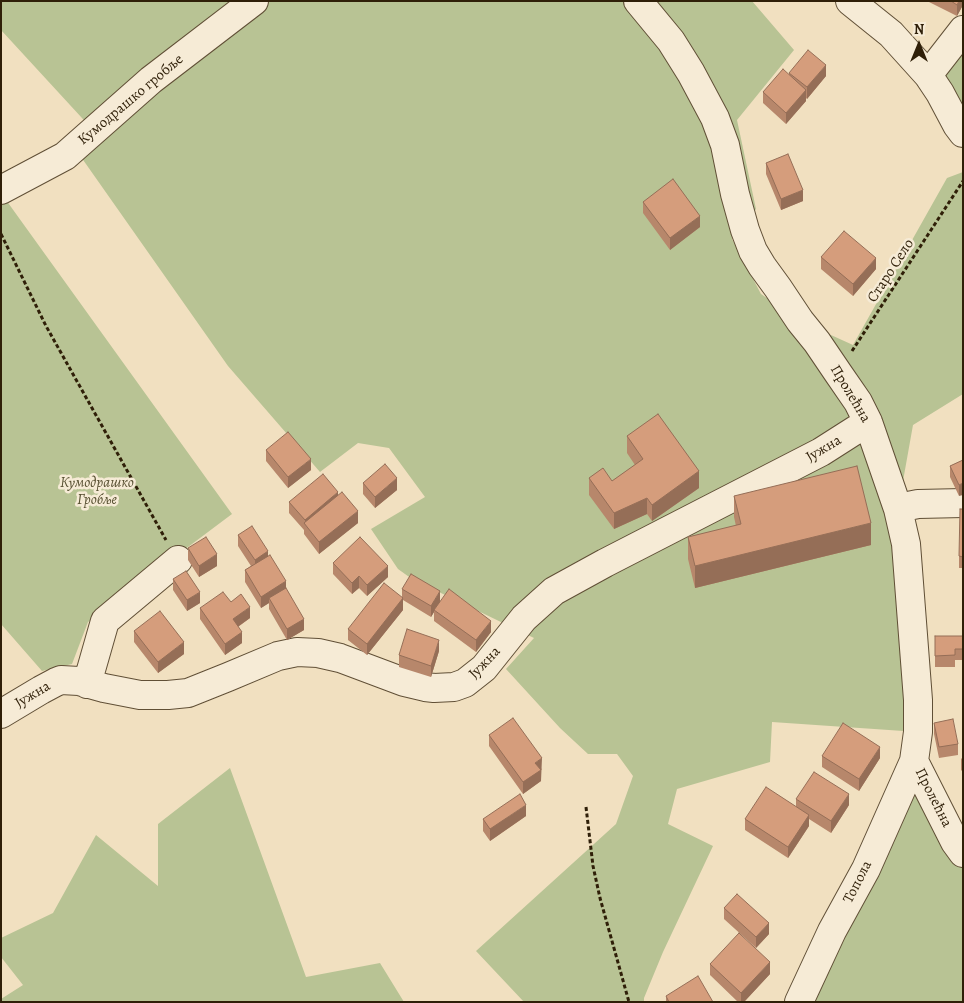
<!DOCTYPE html>
<meta charset="utf-8">
<style>
body{margin:0}
#map{position:relative;width:964px;height:1003px;overflow:hidden;background:#f1e0c0;font-family:Alegreya,serif}
canvas{display:block}
.frame{position:absolute;inset:0;border:2px solid #2f1f08;pointer-events:none}
.north{position:absolute;left:894px;top:20px;width:50px;height:50px;-webkit-text-stroke:4px #f6ebd6;paint-order:stroke;rotate:0deg;font-size:14px;font-weight:700;line-height:20px;text-align:center;color:#2f1f08}
.north::after{content:'';display:block;margin:auto;width:18px;height:22px;background:#2f1f08;clip-path:polygon(50% 0,100% 100%,50% 72%,0 100%)}
</style>
<div id="map">
<canvas width="964" height="1003"></canvas>
<div class="frame"></div>
<div class="north">N</div>
</div>
<script>
const g = document.querySelector('canvas').getContext('2d');
g.lineJoin = 'round';
function fill(path, color) { g.fillStyle = color; g.fill(path, 'evenodd'); }
const toPath = rows => new Path2D(rows.map(r => 'M' + r).join(''));
function strokePath(path, color, width, dash) { g.strokeStyle = color; g.lineWidth = width; g.lineCap = dash ? 'butt' : 'round'; g.setLineDash(dash || []); g.stroke(path); }
function write(font, color, halo, rows, align = 'center') {
  g.font = font + ' Alegreya,serif'; g.lineWidth = 5; g.setLineDash([]); g.textBaseline = 'middle'; g.strokeStyle = halo; g.fillStyle = color; for (const [text, x, y, turn = 0] of rows) {
    g.save(); g.translate(x, y); g.rotate((+turn || 0) * Math.PI / 180); g.textAlign = isNaN(turn) ? turn : align; if (halo) g.strokeText(text, 0, 0); g.fillText(text, 0, 0); g.restore();
  }
}
const green = toPath([
 [1,1,752,1,794,50,737,120,756,209,732,239,761,294,800,321,853,345,947,178,963,172,963,394,913,425,898,509,918,732,772,722,770,762,677,789,668,824,713,846,663,952,644,998,644,1002,524,1002,476,951,616,824,633,776,617,754,588,754,560,728,506,669,534,638,412,579,398,569,371,529,425,497,389,448,358,443,320,472,228,366,74,147,93,130,1,30],
 [963,30,963,132,928,75],
 [1,193,232,514,88,622,72,664,42,671,1,624],
 [914,761,963,853,963,1002,799,1002],
 [230,768,306,977,380,963,404,1002,1,1002,1,999,23,985,1,957,1,938,53,913,96,835,158,886,158,824]
]);
const path = toPath([
 [1,234,46,326,166,540],
 [852,351,963,181],
 [586,807,593,866,600,898,629,1002]
]);
const minor = toPath([
 [638,1,671,41,691,73,715,118,725,145,735,194,745,230,753,251,762,266,778,288,800,321,817,342,838,373,858,402,868,422,898,509,906,544,918,700,918,732,914,761,955,842,963,853],
 [850,1,891,34,928,75,940,93,957,125,963,133],
 [928,75,963,30],
 [1,190,65,156,151,80,254,1],
 [898,509,908,506,918,504,963,503],
 [87,684,105,621,178,560],
 [1,714,41,690,56,682,61,680,79,681,104,688,140,695,168,695,188,693,228,677,278,656,297,652,318,653,340,658,404,682,425,687,434,688,454,687,465,683,484,668,524,618,554,591,605,563,821,452,868,422],
 [799,1002,832,931,866,869,914,761]
]);
const wall = toPath([
 [927,1,963,1,963,5,957,16],
 [789,73,826,76,807,99,806,98,806,101,786,124,763,103,763,92,789,75],
 [766,163,803,201,781,210,766,174],
 [643,202,700,227,670,250,643,213],
 [821,257,876,269,853,296,821,269],
 [627,436,699,488,652,521,647,514,614,529,589,495,589,478,612,481,635,465,627,453],
 [266,450,311,470,288,488,266,461],
 [963,460,959,496,950,477,950,466],
 [363,483,397,490,375,508,363,494],
 [338,495,358,523,319,554,304,534,304,530,289,513,289,502],
 [734,496,871,545,695,588,688,559,688,537,736,526,734,517],
 [963,509,963,568,959,568,959,556],
 [238,535,268,556,286,589,304,630,287,640,269,609,269,603,261,608,245,582,245,570,251,566,238,546],
 [188,548,217,566,199,577,188,560],
 [333,563,388,577,367,596,359,588,352,594,333,574],
 [173,579,200,603,187,611,173,590],
 [402,589,440,602,491,632,476,652,434,621,434,612,431,617,403,600,403,610,367,655,348,640,348,629,402,598],
 [231,602,250,618,238,627,242,643,225,655,200,619,200,608],
 [134,631,184,654,158,673,134,642],
 [935,636,963,636,963,660,955,660,955,667,935,667],
 [439,651,431,677,399,667,399,655],
 [934,723,958,744,958,755,939,758,934,734],
 [489,735,542,769,541,770,541,781,523,794,489,746],
 [822,756,880,758,859,791,822,767],
 [963,757,963,772,961,770,961,759],
 [796,799,849,805,831,833,809,819,809,826,788,858,745,830,745,819,796,807],
 [526,816,490,841,483,831,483,819],
 [724,908,769,934,756,948,724,919],
 [710,964,770,974,744,1002,738,1002,710,975],
 [666,996,713,1002,666,1002]
]);
const shadedWall = toPath([
 [959,1,963,1,963,5,957,16,957,5],
 [826,65,826,76,807,99,807,87],
 [806,90,806,101,786,124,786,113],
 [803,190,803,201,781,210,781,199],
 [700,216,700,227,670,250,670,238],
 [876,258,876,269,853,296,853,284],
 [311,459,311,470,288,488,288,477],
 [699,471,699,488,652,521,652,505],
 [397,478,397,490,375,508,375,497],
 [963,483,963,495,959,496,959,485],
 [338,492,338,504,305,524,305,520],
 [647,498,647,514,614,529,614,513],
 [358,511,358,523,319,554,319,542],
 [871,523,871,545,695,588,695,566],
 [268,551,268,562,255,571,255,560],
 [217,554,217,566,199,577,199,566],
 [388,566,388,577,367,596,367,585],
 [359,576,359,588,352,594,352,583],
 [286,581,286,592,269,598,269,603,261,608,261,597],
 [440,591,440,602,434,610,434,612,431,617,431,606],
 [200,592,200,603,187,611,187,600],
 [403,598,403,610,367,655,367,644],
 [250,607,250,618,233,630,233,619],
 [304,619,304,630,287,640,287,629],
 [491,621,491,632,476,652,476,640],
 [242,632,242,643,225,655,225,644],
 [439,640,439,651,431,677,431,666],
 [184,642,184,654,158,673,158,662],
 [880,747,880,758,859,791,859,779],
 [542,758,541,781,523,794,523,782,535,763],
 [849,794,849,805,831,833,831,821],
 [526,805,526,816,490,841,490,829],
 [809,815,809,826,788,858,788,847],
 [769,923,769,934,756,948,756,937],
 [770,962,770,974,744,1002,741,1002,741,993]
]);
const building = toPath([
 [951,1,959,1,957,5,951,1],
 [808,50,826,65,807,87,789,73,808,50],
 [783,69,806,90,786,113,763,92,783,69],
 [788,154,803,190,781,199,766,163,788,154],
 [673,179,700,216,670,238,643,202,673,179],
 [844,231,876,258,853,284,821,257,844,231],
 [658,414,699,471,652,505,647,498,614,513,589,478,603,468,612,481,643,459,627,436,658,414],
 [288,432,311,459,288,477,266,450,288,432],
 [963,460,963,483,959,485,950,466,963,460],
 [385,464,397,478,375,497,363,483,385,464],
 [857,466,871,523,695,566,688,537,741,524,734,496,857,466],
 [323,474,338,492,305,520,289,502,323,474],
 [342,492,358,511,319,542,304,523,342,492],
 [960,509,963,509,963,557,959,556,960,509],
 [252,526,268,551,255,560,238,535,252,526],
 [206,537,217,554,199,566,188,548,206,537],
 [360,537,388,566,367,585,359,576,352,583,333,563,360,537],
 [270,555,286,581,261,597,245,570,270,555],
 [186,571,200,592,187,600,173,579,186,571],
 [411,574,440,591,431,606,402,589,411,574],
 [384,583,403,598,367,644,348,629,384,583],
 [286,588,304,619,287,629,269,598,286,588],
 [449,589,491,621,476,640,434,610,449,589],
 [223,592,231,602,241,594,250,607,233,619,242,632,225,644,200,608,223,592],
 [160,611,184,642,158,662,134,631,160,611],
 [407,629,439,640,431,666,399,655,407,629],
 [935,636,963,636,963,649,955,649,955,655,935,656,935,636],
 [513,718,542,758,535,763,541,770,523,782,489,735,513,718],
 [953,719,958,744,939,747,934,723,953,719],
 [843,723,880,747,859,779,822,756,843,723],
 [814,772,849,794,831,821,796,799,814,772],
 [766,787,809,815,788,847,745,819,766,787],
 [520,794,526,805,490,829,483,819,520,794],
 [737,894,769,923,756,937,724,908,737,894],
 [739,933,770,962,741,993,710,964,739,933],
 [698,976,713,1002,669,1002,666,996,698,976]
]);
const streetNames = [
 ["Кумодрашко гробље",131,100,-40],
 ["Старо Село",891,271,-57],
 ["Пролећна",850,394,59],
 ["Јужна",824,449,-31],
 ["Јужна",485,663,-46],
 ["Јужна",33,695,-31],
 ["Пролећна",933,798,63],
 ["Топола",858,882,-63]
];
const parkNames = [
 ["Кумодрашко",97,483],
 ["Гробље",97,500]
];
fill(green, '#b8c394');
strokePath(minor, '#604f36', 30);
strokePath(path, '#2f1f08', 3, [4, 2.5]);
strokePath(minor, '#f6ebd6', 28);
fill(wall, '#b7876b');
fill(shadedWall, '#956e57');
fill(building, '#d59d7c');
strokePath(building, '#956e57', 1);
write('15px', '#2f1f08', '#f6ebd6', streetNames);
write('italic 15px', '#585032', '#f6ebd6', parkNames);
</script>
